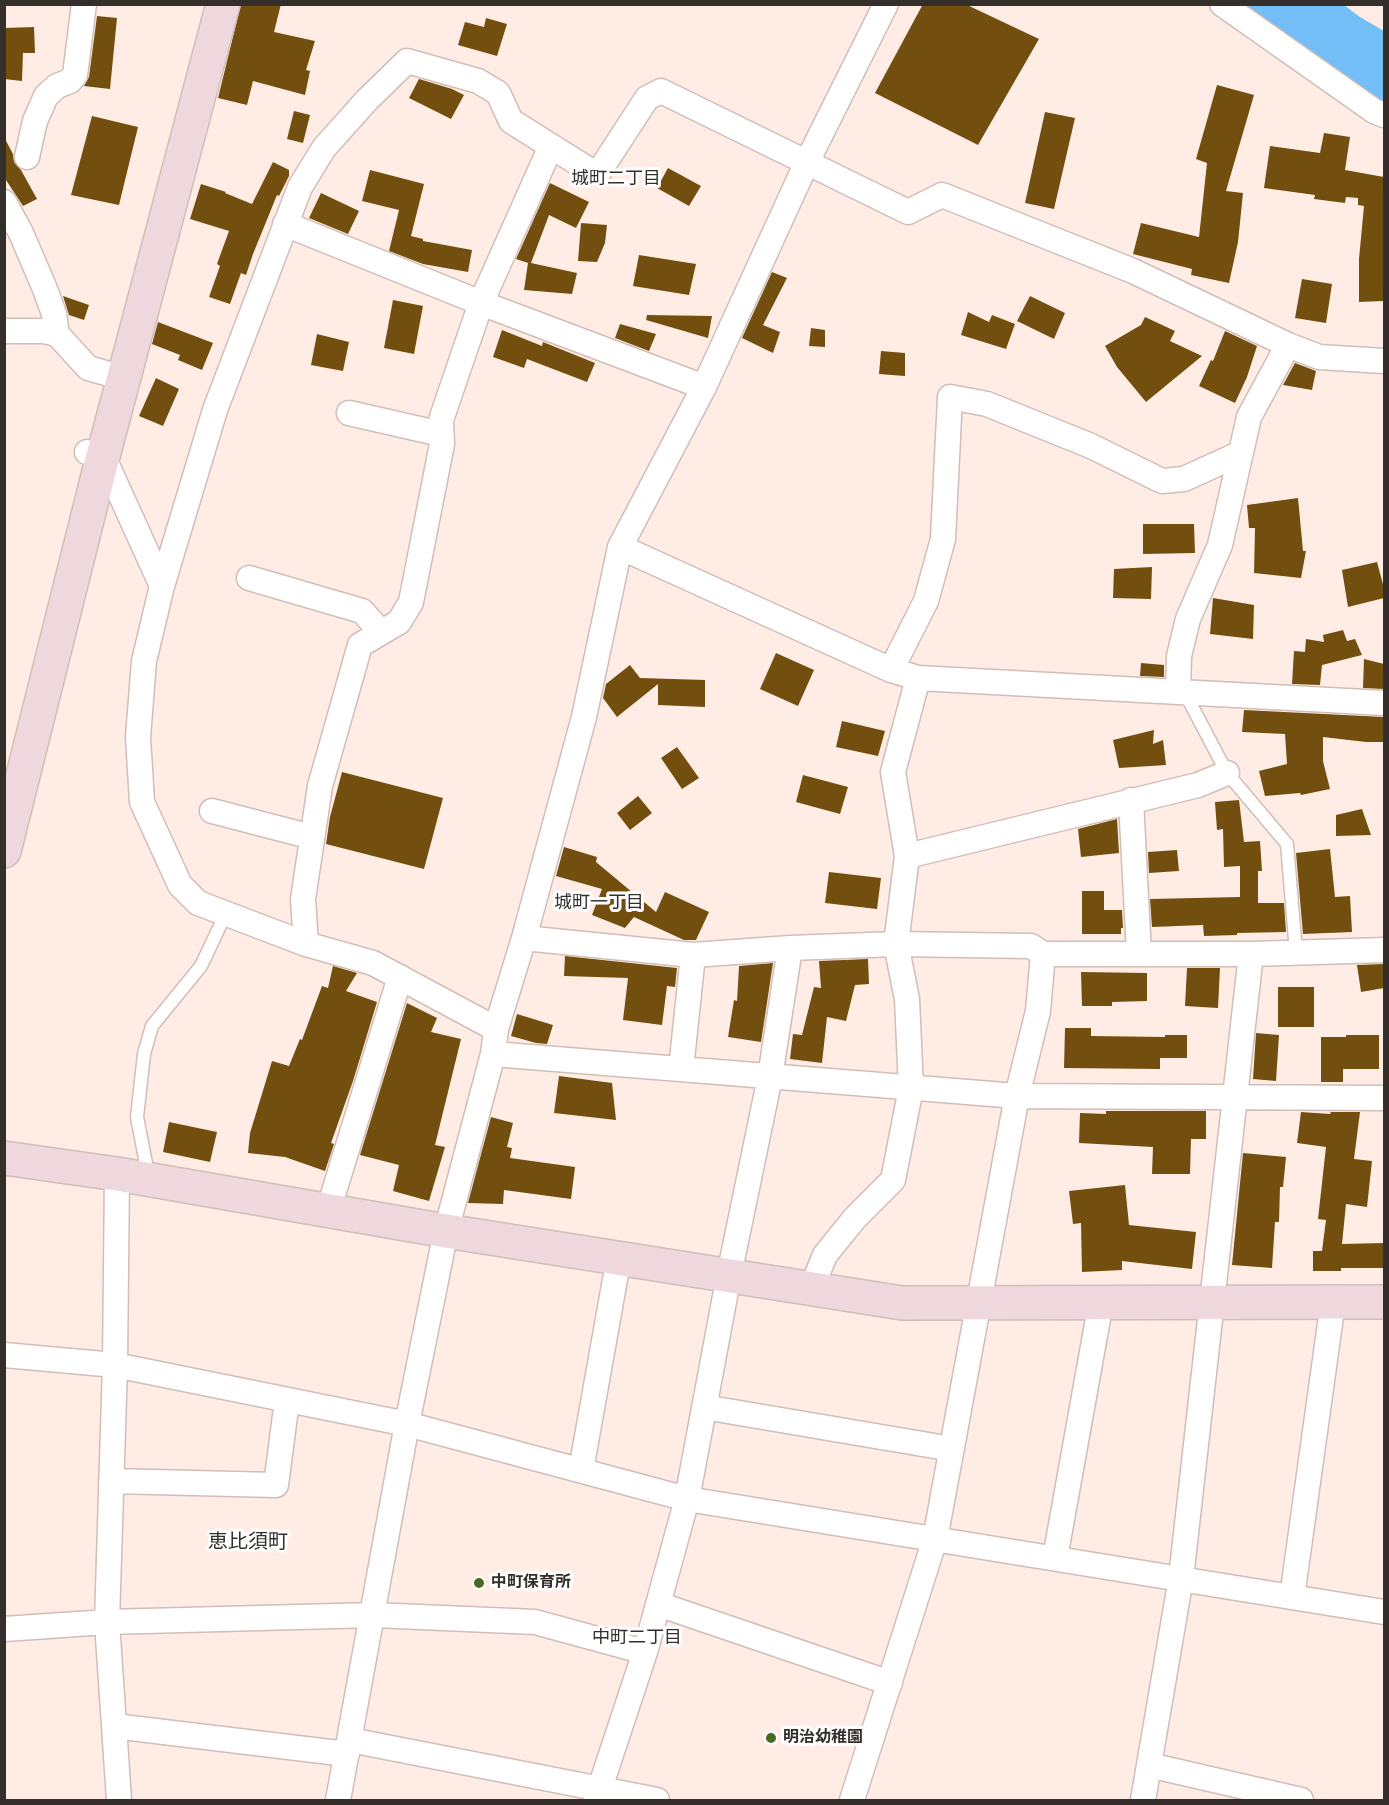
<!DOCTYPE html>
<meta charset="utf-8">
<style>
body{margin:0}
#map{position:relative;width:1389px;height:1805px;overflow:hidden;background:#ffede5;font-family:"Nunito Sans",sans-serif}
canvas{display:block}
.frame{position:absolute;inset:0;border:6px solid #352f2c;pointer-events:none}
</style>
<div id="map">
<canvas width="1389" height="1805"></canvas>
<div class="frame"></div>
</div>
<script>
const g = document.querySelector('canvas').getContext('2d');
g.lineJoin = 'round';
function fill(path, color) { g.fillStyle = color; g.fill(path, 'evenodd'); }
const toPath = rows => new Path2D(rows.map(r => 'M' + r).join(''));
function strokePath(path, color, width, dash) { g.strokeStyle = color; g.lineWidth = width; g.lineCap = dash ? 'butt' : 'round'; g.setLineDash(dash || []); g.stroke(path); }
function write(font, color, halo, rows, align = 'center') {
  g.font = font + ' "Nunito Sans","Noto Sans JP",sans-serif'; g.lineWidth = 6; g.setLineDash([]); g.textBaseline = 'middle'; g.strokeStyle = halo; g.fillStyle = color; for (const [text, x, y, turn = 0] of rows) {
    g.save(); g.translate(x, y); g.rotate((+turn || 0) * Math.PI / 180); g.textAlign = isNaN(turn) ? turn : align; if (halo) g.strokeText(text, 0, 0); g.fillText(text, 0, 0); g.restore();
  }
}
const water = toPath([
 [1235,5,1344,5,1360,17,1384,31,1384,103]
]);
const building = toPath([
 [241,4,281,4,274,32,315,41,306,70,310,71,305,95,253,81,247,105,218,98],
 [923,4,965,4,1039,39,978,145,875,93],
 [97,16,117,18,110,89,84,86,89,77],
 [486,18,507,24,497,56,458,45,465,22,484,27],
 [34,27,35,53,23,53,22,81,4,79,4,28],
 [419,79,452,89,464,95,451,119,409,98],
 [1217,85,1254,95,1226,191,1243,193,1238,242,1229,283,1191,275,1192,269,1133,254,1141,223,1199,237,1207,163,1196,159],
 [294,111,310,115,303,143,287,139],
 [1045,112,1075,118,1054,209,1025,203],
 [92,116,138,127,119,205,71,195],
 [1324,133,1350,137,1345,170,1384,177,1384,301,1359,302,1359,259,1364,206,1358,205,1358,198,1346,197,1345,203,1314,199,1315,195,1264,188,1270,146,1320,153],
 [4,137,13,154,14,162,21,170,37,199,23,206,4,177],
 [273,162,289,170,289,176,279,196,277,195,253,254,246,275,241,273,230,304,209,297,220,266,217,264,229,231,190,219,201,184,226,192,225,193,252,204],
 [668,168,701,186,689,206,657,188],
 [370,170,424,184,411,236,423,239,423,241,472,250,468,272,423,264,389,251,399,210,362,201],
 [550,183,589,202,576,228,549,215,531,263,577,273,572,294,524,290,528,263,516,259],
 [321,193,359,211,348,234,309,218],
 [581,223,607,225,605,243,597,262,578,261],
 [639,255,696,264,689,295,633,286],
 [772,272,787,278,763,325,780,332,773,353,742,338],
 [1302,279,1332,284,1326,323,1295,318],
 [63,296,89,305,84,320,69,315],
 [1030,296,1065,313,1054,339,1017,321],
 [393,300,423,306,414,354,384,348],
 [968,312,989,322,992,315,1015,324,1006,349,961,335],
 [647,315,712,316,708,338,646,320],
 [1145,317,1175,331,1170,341,1202,356,1146,402,1117,367,1105,346,1141,325],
 [158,322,213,343,202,370,178,360,180,355,152,344],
 [620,324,656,334,649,351,615,338],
 [811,328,825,330,825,347,809,346],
 [502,330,542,346,543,342,595,363,587,382,527,359,524,368,493,357],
 [1225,331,1257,346,1247,377,1235,403,1199,386,1211,360,1213,361],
 [317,334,349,342,343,371,311,365],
 [881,351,905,353,905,376,879,374],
 [1295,363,1316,371,1312,390,1283,385],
 [156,378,179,389,163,426,139,416],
 [1298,498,1303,551,1306,551,1301,578,1254,573,1255,528,1249,528,1247,505],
 [1143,524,1194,524,1195,553,1143,554],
 [1377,562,1384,588,1384,598,1348,607,1342,570],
 [1152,567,1151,599,1113,598,1114,569],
 [1213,598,1254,605,1253,639,1210,634],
 [1343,630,1347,641,1355,639,1362,655,1322,665,1320,685,1292,684,1294,651,1305,652,1306,639,1324,642,1323,635],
 [776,653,814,670,798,706,760,689],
 [1364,659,1384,664,1384,689,1363,688],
 [1141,663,1164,665,1164,677,1140,676],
 [630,665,640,678,705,680,705,707,658,705,658,684,617,717,603,698,606,684],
 [1244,710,1384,717,1384,742,1366,742,1323,737,1323,761,1330,789,1301,795,1300,793,1265,796,1259,771,1287,764,1285,734,1242,732],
 [842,721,885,731,878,756,836,747],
 [1154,730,1153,744,1163,740,1166,765,1119,768,1113,740],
 [677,747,699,778,682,789,661,758],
 [342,772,443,798,424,869,326,844,330,817],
 [803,775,848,787,840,814,796,802],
 [638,796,652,813,630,830,617,813],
 [1239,800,1244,842,1260,841,1262,871,1258,871,1258,903,1284,903,1286,932,1237,933,1237,935,1204,936,1203,925,1152,927,1150,899,1240,897,1240,866,1224,867,1223,829,1217,830,1215,802],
 [1362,809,1371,835,1336,836,1336,815],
 [1117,819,1119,853,1081,857,1078,829],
 [564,847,597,857,596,862,656,912,665,892,709,912,696,940,684,940,634,917,625,928,592,915,602,889,556,876],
 [1330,849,1335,897,1350,896,1352,932,1303,934,1296,853],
 [1177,850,1179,871,1149,873,1148,852],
 [829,872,881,878,877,909,825,903],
 [1082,891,1104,891,1104,910,1122,910,1123,928,1121,928,1121,934,1082,934],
 [565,956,677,968,675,987,667,986,662,1025,623,1020,628,978,564,976],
 [868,959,869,984,855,985,846,1021,827,1017,822,1063,790,1059,793,1034,802,1035,814,987,821,988,819,961],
 [773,963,761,1042,728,1037,734,1000,737,1001,739,966],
 [1384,964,1384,988,1361,992,1357,965],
 [333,966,357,973,346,991,377,1002,353,1081,331,1143,334,1144,325,1171,285,1157,248,1153,250,1133,272,1061,289,1066,300,1039,302,1040,322,986,328,988],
 [1187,968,1220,968,1218,1008,1185,1006],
 [1081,972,1147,973,1147,1001,1112,1002,1112,1006,1082,1006],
 [1278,987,1314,987,1314,1027,1278,1027],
 [407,1003,437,1018,431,1032,461,1039,435,1145,445,1147,429,1201,393,1191,399,1165,360,1155],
 [517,1014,553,1025,547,1044,536,1043,511,1036],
 [1065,1028,1091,1028,1091,1036,1165,1037,1165,1035,1187,1035,1187,1058,1160,1058,1160,1069,1064,1068],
 [1256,1033,1279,1035,1276,1081,1253,1079],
 [1346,1035,1379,1035,1379,1069,1343,1069,1343,1082,1321,1082,1321,1037,1346,1037],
 [559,1076,612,1083,616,1120,554,1113],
 [1106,1111,1206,1111,1206,1139,1191,1139,1190,1174,1152,1174,1153,1147,1079,1143,1080,1113,1106,1114],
 [1301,1112,1330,1114,1331,1112,1360,1112,1354,1159,1372,1161,1367,1207,1346,1204,1342,1244,1384,1243,1384,1268,1341,1268,1341,1271,1313,1271,1313,1251,1322,1251,1326,1220,1318,1219,1326,1147,1297,1143],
 [491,1117,513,1123,507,1147,512,1148,510,1158,575,1167,571,1199,504,1190,503,1204,468,1203],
 [169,1122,217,1132,210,1162,163,1152],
 [1243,1153,1286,1157,1283,1187,1280,1187,1279,1222,1275,1222,1272,1268,1232,1265],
 [1125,1185,1129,1225,1196,1232,1192,1269,1122,1261,1122,1270,1082,1272,1081,1223,1073,1224,1069,1191]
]);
const lane = toPath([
 [1185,693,1227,773,1287,844,1296,952],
 [149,1179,137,1117,144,1054,152,1026,201,966,226,913]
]);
const street = toPath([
 [1222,4,1374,111,1384,115],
 [27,157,35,121,46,96,57,86,70,81,75,75,84,4],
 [4,202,21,233,45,289,54,314,57,334,88,368,123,378],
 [285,224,481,303,704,387],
 [4,331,44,331,57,334],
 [349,413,441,434],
 [87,452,103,456,162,586],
 [620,547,891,670,918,678,1384,703],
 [249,578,362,611,381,632],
 [891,670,926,601,943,539,950,397,987,404,1091,446,1162,481,1184,479,1241,453],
 [1178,692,1179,656,1188,619,1220,545,1249,417,1288,345],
 [1131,800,1139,954],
 [212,811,312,837],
 [907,856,1198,785,1227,773],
 [524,938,693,955,790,948,896,944,1031,946,1043,954,1251,954,1384,950],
 [306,944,303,899,320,786,360,645,399,622,411,602,442,444,441,420,481,303,551,146],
 [496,1029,373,963,306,944,198,903,180,885,142,802,138,737,144,661,162,586,215,410,300,187,324,148,367,100,407,61,478,81,498,93,511,121,589,170,599,172,647,98,661,91,908,212,942,195,1133,271,1288,345,1319,357,1384,361],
 [493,1054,1017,1096,1384,1098],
 [681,1069,693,955],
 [117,1174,115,1365,107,1622,119,1800],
 [328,1211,400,977],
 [811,1289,825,1255,855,1218,893,1180,911,1088,907,999,896,944,907,856,893,772,918,678],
 [4,1355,115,1365,407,1424,687,1499,1384,1612],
 [704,1407,952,1449],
 [581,1470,619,1257],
 [111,1481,276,1485,287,1400],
 [1055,1558,1101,1302],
 [1292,1597,1333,1302],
 [658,1604,890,1683],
 [4,1629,107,1622,374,1615,535,1622,645,1652],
 [114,1726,347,1754],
 [350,1740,657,1800],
 [1149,1765,1301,1800],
 [338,1800,407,1424,446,1231,493,1054,496,1029,524,938,584,717,620,547,704,387,807,162,886,4],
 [596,1800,645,1652,687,1499,729,1275,770,1077,790,948],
 [852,1800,935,1539,1017,1096,1038,1011,1043,954],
 [1143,1800,1181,1578,1251,954]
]);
const secondary = toPath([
 [4,851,103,456,223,4],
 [4,1158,117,1174,446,1231,902,1303,1384,1302]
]);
const markers = [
 [479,1583,6,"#486a22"],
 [771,1738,6,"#486a22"]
];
const poiNames = [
 ["中町保育所",491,1583],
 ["明治幼稚園",783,1738]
];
const neighbourhoodNames = [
 ["城町二丁目",616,180],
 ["城町一丁目",599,904],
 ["中町二丁目",637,1639]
];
const quarterNames = [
 ["恵比須町",248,1543]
];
fill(water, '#74bef7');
fill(building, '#724e0f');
strokePath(lane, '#d0beb7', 15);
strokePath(street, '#d0beb7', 27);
strokePath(secondary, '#d0beb7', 36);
strokePath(lane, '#fff', 12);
strokePath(street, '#fff', 24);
strokePath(secondary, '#efd8dd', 33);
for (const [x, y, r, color] of markers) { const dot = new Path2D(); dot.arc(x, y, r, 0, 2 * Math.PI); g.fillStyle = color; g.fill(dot); strokePath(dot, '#fff', 2); }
write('bold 16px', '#352f2c', '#fff', poiNames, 'left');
write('18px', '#352f2c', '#fff', neighbourhoodNames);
write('20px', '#352f2c', '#fff', quarterNames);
</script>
